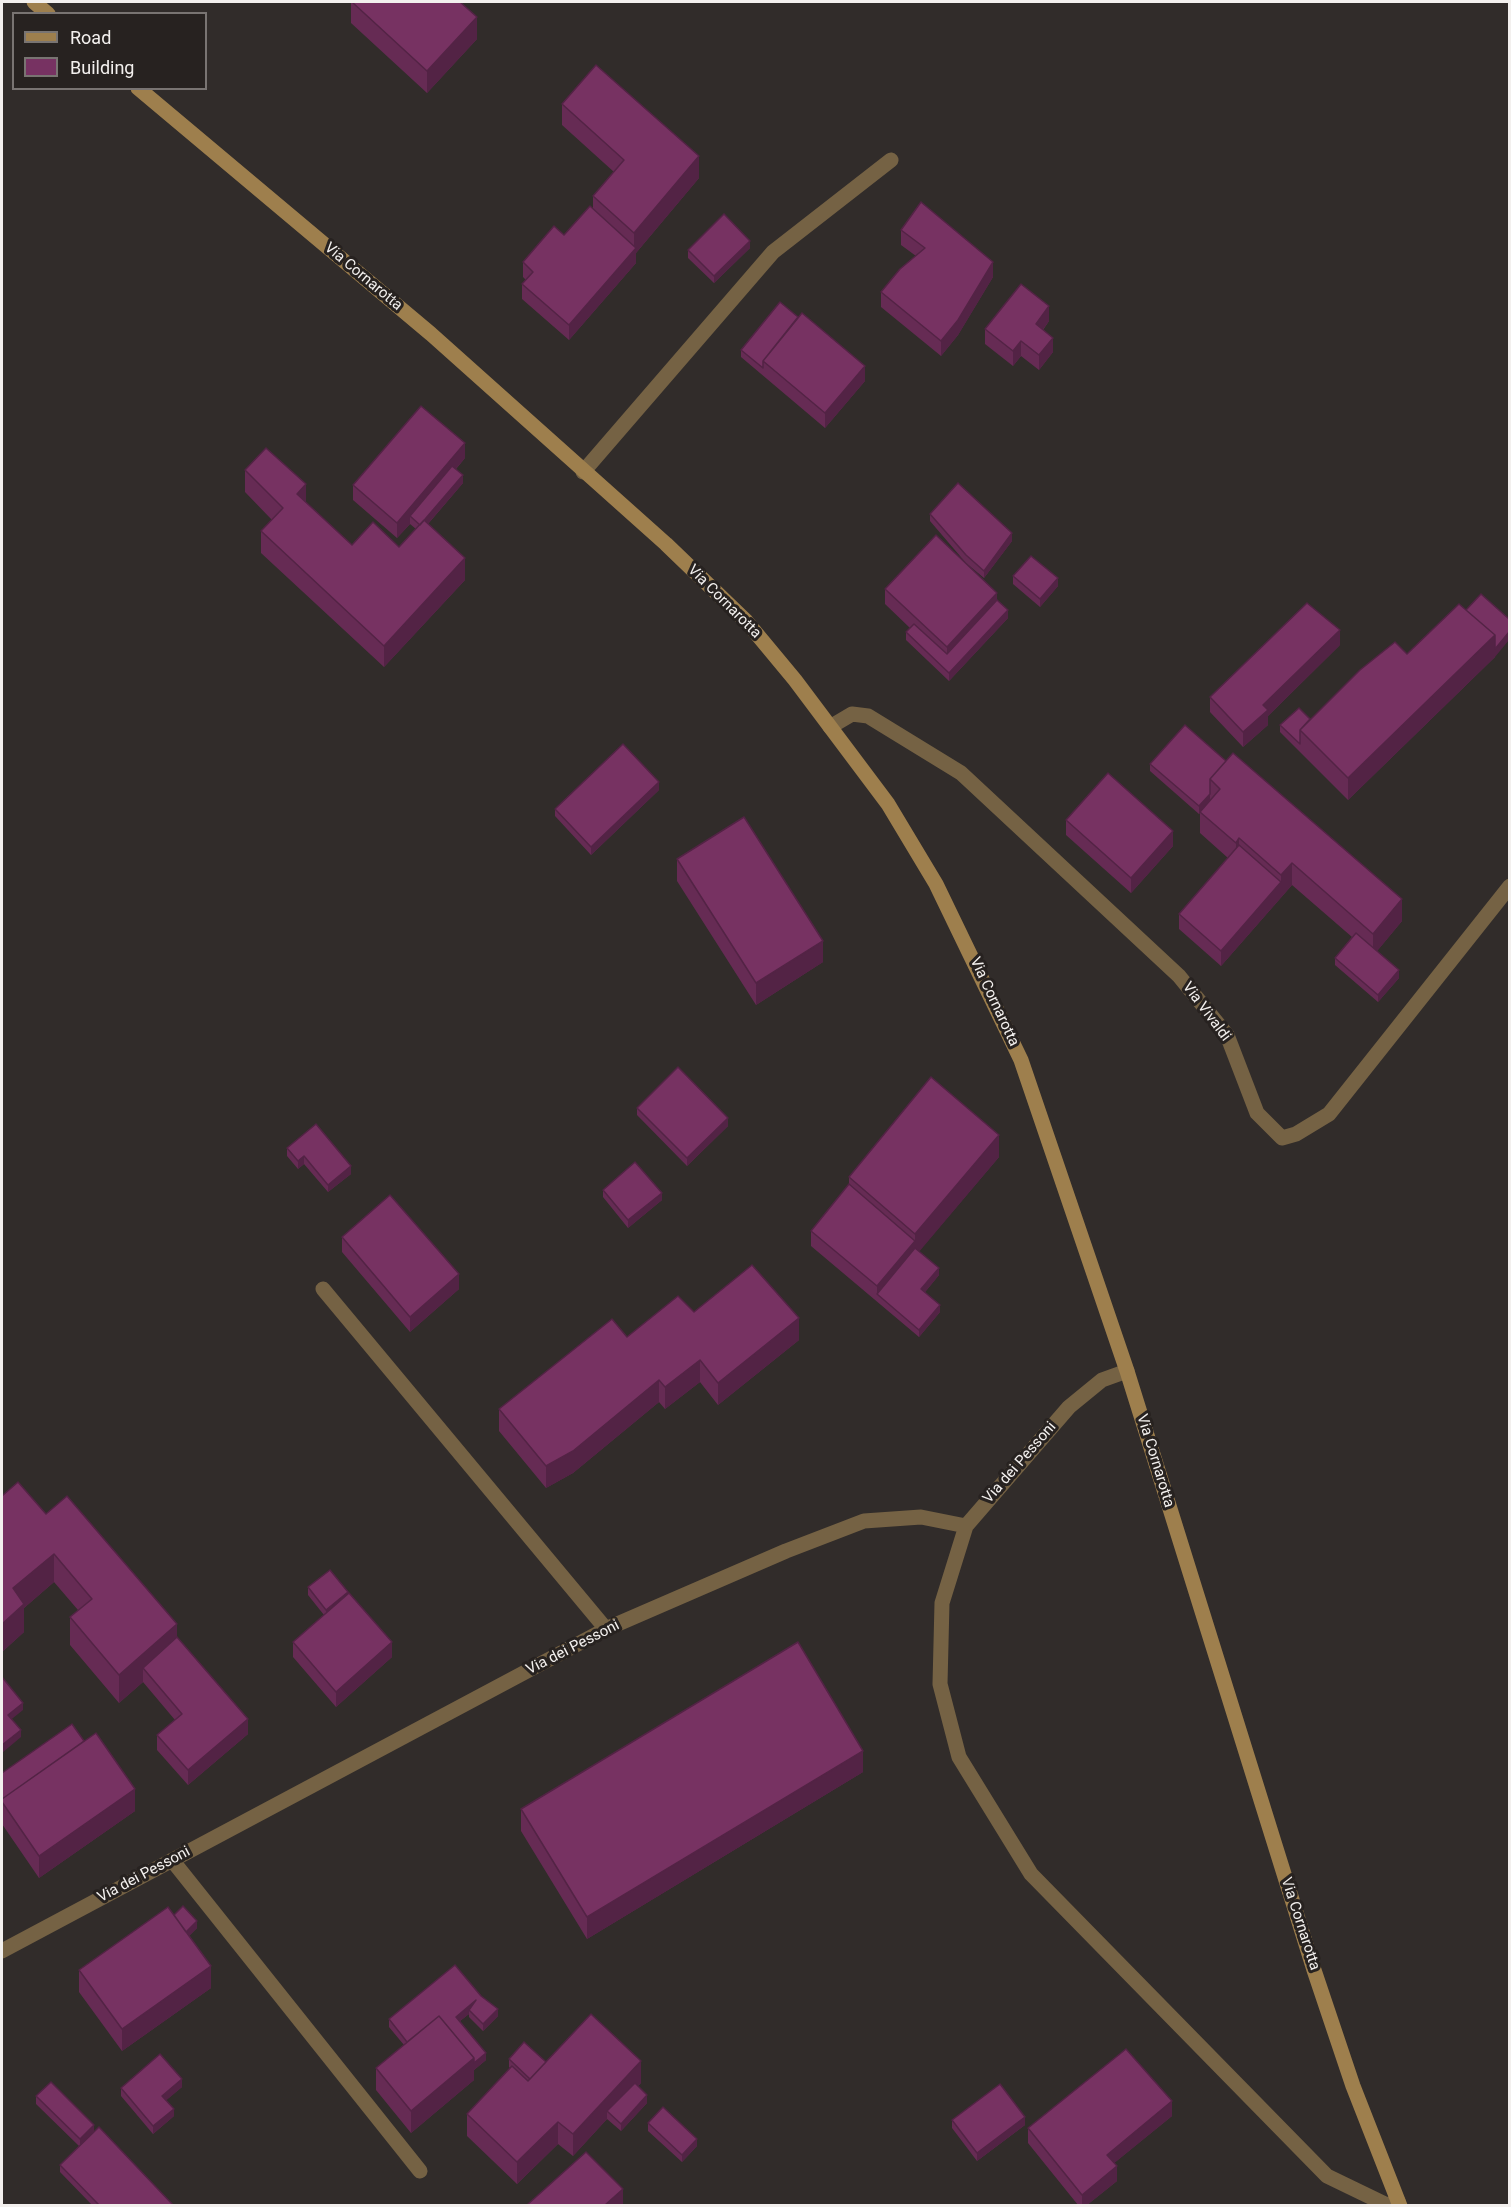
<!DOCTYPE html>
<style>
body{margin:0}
#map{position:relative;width:1511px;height:2207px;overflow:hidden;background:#312c2a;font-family:Roboto,sans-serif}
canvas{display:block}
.frame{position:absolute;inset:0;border:3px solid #f3f0ee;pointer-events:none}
.legend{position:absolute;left:12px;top:12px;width:195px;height:78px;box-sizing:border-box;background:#272220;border:2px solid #797472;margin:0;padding:8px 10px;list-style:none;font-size:18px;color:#f3f0ee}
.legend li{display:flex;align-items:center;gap:12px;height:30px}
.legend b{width:30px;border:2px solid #797472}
</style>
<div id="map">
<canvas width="1511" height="2207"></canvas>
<div class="frame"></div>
<ul class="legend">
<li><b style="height:8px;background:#9e7f4d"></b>Road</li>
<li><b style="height:16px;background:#773262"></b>Building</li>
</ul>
</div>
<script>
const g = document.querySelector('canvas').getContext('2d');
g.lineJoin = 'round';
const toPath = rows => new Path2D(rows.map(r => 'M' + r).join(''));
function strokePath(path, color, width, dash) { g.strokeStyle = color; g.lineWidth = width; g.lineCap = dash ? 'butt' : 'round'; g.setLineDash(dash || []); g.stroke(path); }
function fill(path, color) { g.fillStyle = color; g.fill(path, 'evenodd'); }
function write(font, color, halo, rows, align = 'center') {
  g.font = font + ' Roboto,sans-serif'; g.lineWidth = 6; g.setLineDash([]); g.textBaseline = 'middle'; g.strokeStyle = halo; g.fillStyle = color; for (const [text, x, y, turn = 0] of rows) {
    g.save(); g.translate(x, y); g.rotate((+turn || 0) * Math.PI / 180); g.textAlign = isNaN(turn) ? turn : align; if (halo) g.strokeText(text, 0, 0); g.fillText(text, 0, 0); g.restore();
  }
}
const minor = toPath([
 [583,472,773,252,891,160],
 [830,727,852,714,868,716,961,773,1179,976,1227,1035,1257,1113,1282,1138,1296,1134,1329,1114,1510,886],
 [323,1289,606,1629],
 [966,1526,942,1603,940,1684,959,1757,1031,1874,1327,2176,1387,2205,1398,2201],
 [172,1860,420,2171],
 [2,1951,606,1629,786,1551,864,1521,921,1517,966,1526,1069,1407,1102,1380,1127,1371]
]);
const secondary = toPath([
 [34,2,48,14],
 [138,88,431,334,666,544,746,621,795,680,888,804,936,884,1021,1060,1127,1371,1314,1970,1353,2086,1400,2206]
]);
const wall = toPath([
 [351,2,460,2,477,39,427,93,351,23],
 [562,104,699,178,636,253,636,263,569,340,522,299,522,284,526,280,523,277,523,262,564,235,593,209,593,196,614,172,562,125],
 [901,230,993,277,958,335,941,356,881,307,881,292,916,256,901,245],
 [750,248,714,283,688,258,688,250],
 [1049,321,1043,330,1053,352,1039,370,1021,356,1013,366,985,344,985,329],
 [741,350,865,381,825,428,741,357],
 [465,458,456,469,463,483,428,524,465,580,384,667,261,553,261,531,272,520,245,492,245,470,306,502,352,545,399,547,416,529,410,524,397,538,353,500,353,485],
 [930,514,1012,541,984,578,966,563,930,521],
 [1013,576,1058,586,1040,607,1013,584],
 [885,589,997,600,1008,618,949,681,906,640,906,632,910,628,885,604],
 [1340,645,1268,716,1268,725,1243,747,1210,712,1210,697],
 [1407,654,1495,657,1348,800,1280,732,1280,725,1310,719],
 [1185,725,1402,921,1377,951,1399,978,1378,1002,1335,965,1335,958,1352,937,1292,885,1221,966,1179,929,1179,914,1228,858,1200,833,1200,813,1199,814,1150,771,1150,764],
 [659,790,591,855,555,816,555,809],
 [1066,820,1173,846,1131,893,1066,835],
 [677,859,823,962,756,1005,677,881],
 [637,1108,728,1126,687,1166,637,1115],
 [287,1148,351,1174,328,1192,304,1164,298,1169,287,1156],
 [999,1157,919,1251,939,1275,925,1292,940,1312,919,1337,811,1246,811,1231,849,1184,849,1177],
 [603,1190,662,1200,628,1228,603,1197],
 [342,1237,459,1289,410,1332,342,1252],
 [694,1312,799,1340,718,1405,700,1382,665,1409,659,1402,573,1473,546,1488,499,1431,499,1409,627,1337],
 [2,1496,46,1514,177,1637,248,1734,188,1785,157,1750,157,1735,175,1720,143,1682,119,1703,70,1645,70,1617,78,1610,54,1582,24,1608,24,1632,2,1652],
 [308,1587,392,1657,336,1707,293,1657,293,1642,324,1615,308,1595],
 [84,1741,135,1811,39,1878,2,1824,2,1773],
 [863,1772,587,1939,521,1831,521,1809],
 [174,1915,197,1928,189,1936,211,1988,122,2051,79,1992,79,1970],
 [455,1965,498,2016,483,2031,469,2017,469,2014,460,2021,486,2060,474,2070,474,2080,411,2133,376,2090,376,2068,404,2045,389,2027,389,2019],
 [509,2059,546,2062,641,2083,638,2086,647,2103,621,2131,607,2119,573,2156,558,2144,517,2184,467,2136,467,2114,510,2068,509,2067],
 [182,2087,166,2100,174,2116,153,2134,121,2096,121,2088],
 [36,2096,94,2131,173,2205,92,2205,60,2172,60,2165,79,2146,36,2104],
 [1172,2116,1114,2163,1117,2181,1087,2205,1078,2205,1028,2143,1028,2128],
 [952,2120,1025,2125,977,2161,952,2128],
 [648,2123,697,2146,682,2162,648,2131]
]);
const shadedWall = toPath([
 [477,17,477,39,427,93,427,71],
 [699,156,699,178,636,253,636,263,569,340,569,325,634,250,634,233],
 [750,241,750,248,714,283,714,276],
 [993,262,993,277,958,335,941,356,941,341],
 [1049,306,1049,321,1036,339,1036,324],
 [1053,338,1053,352,1039,370,1039,355],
 [1021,341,1021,356,1013,366,1013,351],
 [865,366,865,381,825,428,825,413],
 [465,443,465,458,413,519,410,516,410,524,397,538,397,523],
 [463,475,463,483,420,533,420,525],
 [306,484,306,506,297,494],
 [1012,533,1012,541,984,578,984,571],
 [465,558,465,580,384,667,384,646],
 [1058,578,1058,586,1040,607,1040,599],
 [997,593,997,608,947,662,947,647],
 [1008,610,1008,618,949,681,949,673],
 [1340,630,1340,645,1268,716,1268,725,1243,747,1243,732,1263,705],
 [1509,632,1509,640,1495,657,1348,800,1348,778,1495,635],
 [659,782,659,790,591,855,591,847],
 [1210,794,1210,801,1199,814,1199,806],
 [1173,831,1173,846,1131,893,1131,878],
 [1239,838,1239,860,1236,864,1236,843],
 [1292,863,1292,885,1221,966,1221,951,1281,882,1281,875],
 [1402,899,1402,921,1373,956,1373,934],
 [823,941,823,962,756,1005,756,983],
 [1399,970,1399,978,1378,1002,1378,995],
 [728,1118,728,1126,687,1166,687,1158],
 [999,1135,999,1157,881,1297,877,1294,877,1286,915,1241,915,1234],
 [304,1156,304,1164,298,1169,298,1161],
 [351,1166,351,1174,328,1192,328,1185],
 [662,1193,662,1200,628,1228,628,1220],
 [939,1268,939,1275,921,1297,921,1289],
 [459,1274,459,1289,410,1332,410,1317],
 [940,1305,940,1312,919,1337,919,1330],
 [799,1318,799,1340,718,1405,718,1383],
 [700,1360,700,1382,665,1409,665,1387],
 [659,1380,659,1402,573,1473,546,1488,546,1466],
 [54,1554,54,1582,24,1608,24,1632,2,1652,2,1624,13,1588],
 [348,1592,348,1600,326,1618,326,1610],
 [177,1624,177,1652,143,1668,143,1682,119,1703,119,1675],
 [392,1642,392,1657,336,1707,336,1692],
 [23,1703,23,1710,8,1722,8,1715],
 [248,1719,248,1734,188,1785,188,1770],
 [21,1730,21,1737,2,1753,2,1745],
 [863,1751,863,1772,587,1939,587,1917],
 [135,1789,135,1811,39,1878,39,1856],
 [197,1921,197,1928,180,1945,180,1938],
 [211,1966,211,1988,122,2051,122,2029],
 [476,2000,469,2010,469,2014,456,2024,456,2017],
 [498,2009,498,2016,483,2031,483,2024],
 [486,2053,486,2060,474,2070,474,2080,411,2133,411,2111,474,2058],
 [641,2061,641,2083,611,2115,607,2111,607,2119,573,2156,573,2134],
 [182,2079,182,2087,162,2104,162,2096],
 [647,2095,647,2103,621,2131,621,2124],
 [1172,2101,1172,2116,1107,2169,1107,2155],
 [174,2109,174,2116,153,2134,153,2126],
 [1025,2117,1025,2125,977,2161,977,2153],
 [558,2122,558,2144,517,2184,517,2162],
 [94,2125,94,2132,80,2147,80,2139],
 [697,2139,697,2146,682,2162,682,2155],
 [1117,2166,1117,2181,1087,2205,1082,2205,1082,2195],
 [623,2189,623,2204,621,2205,605,2205]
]);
const building = toPath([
 [352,2,460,2,477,17,427,71,352,2],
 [596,65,699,156,634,233,593,196,624,160,562,104,596,65],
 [921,202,993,262,958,320,941,341,881,292,900,269,925,248,901,230,921,202],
 [590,206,636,248,569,325,522,284,533,272,523,262,554,226,564,235,590,206],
 [724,214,750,241,714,276,688,250,724,214],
 [1021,284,1049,306,1036,324,1053,338,1039,355,1021,341,1013,351,985,329,1021,284],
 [780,302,798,317,763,361,763,368,741,350,780,302],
 [802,313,865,366,825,413,763,361,802,313],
 [421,406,465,443,397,523,353,485,421,406],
 [266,448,306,484,297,494,352,545,373,522,399,547,424,520,465,558,384,646,261,531,283,508,245,470,266,448],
 [452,466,463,475,420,525,410,516,452,466],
 [958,483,1012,533,984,571,966,555,930,514,958,483],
 [936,535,997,593,947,647,885,589,936,535],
 [1031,556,1058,578,1040,599,1013,576,1031,556],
 [1481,594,1509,619,1509,632,1495,649,1495,635,1466,610,1481,594],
 [997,600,1008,610,949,673,906,632,914,624,947,654,997,600],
 [1307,603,1340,630,1263,705,1268,710,1243,732,1210,697,1307,603],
 [1459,604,1495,635,1348,778,1300,730,1360,670,1395,642,1407,654,1459,604],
 [1299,708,1310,719,1300,730,1300,744,1280,725,1299,708],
 [1185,725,1226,761,1210,779,1210,794,1199,806,1150,764,1185,725],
 [623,744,659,782,591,847,555,809,623,744],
 [1233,753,1402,899,1373,934,1292,863,1281,875,1239,838,1236,843,1200,812,1220,789,1210,779,1233,753],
 [1108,773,1173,831,1131,878,1066,820,1108,773],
 [744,817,823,941,756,983,677,859,744,817],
 [1239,845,1281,882,1221,951,1179,914,1239,845],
 [1356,933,1399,970,1378,995,1335,958,1356,933],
 [678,1067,728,1118,687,1158,637,1108,678,1067],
 [931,1077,999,1135,915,1234,849,1177,931,1077],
 [316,1124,351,1166,328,1185,304,1156,298,1161,287,1148,316,1124],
 [635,1162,662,1193,628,1220,603,1190,635,1162],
 [849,1184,915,1241,877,1286,811,1231,849,1184],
 [390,1195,459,1274,410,1317,342,1237,390,1195],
 [915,1248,939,1268,921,1289,940,1305,919,1330,877,1294,915,1248],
 [752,1265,799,1318,718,1383,700,1360,665,1387,659,1380,573,1451,546,1466,499,1409,612,1319,627,1337,678,1296,694,1312,752,1265],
 [18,1482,46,1514,67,1496,177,1624,119,1675,70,1617,92,1599,54,1554,13,1588,24,1604,2,1624,2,1496,18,1482],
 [330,1570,348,1592,326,1610,308,1587,330,1570],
 [349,1593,392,1642,336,1692,293,1642,349,1593],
 [177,1637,248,1719,188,1770,157,1735,182,1714,143,1668,177,1637],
 [798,1642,863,1751,587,1917,521,1809,798,1642],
 [2,1677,23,1703,8,1715,21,1730,2,1745,2,1677],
 [72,1724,84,1741,2,1799,2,1773,72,1724],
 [96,1733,135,1789,39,1856,2,1802,2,1799,96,1733],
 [183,1906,197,1921,186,1932,174,1915,183,1906],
 [168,1907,211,1966,122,2029,79,1970,168,1907],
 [455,1965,481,1996,498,2009,483,2024,469,2010,476,2000,456,2017,486,2053,474,2063,474,2058,439,2016,407,2042,389,2019,455,1965],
 [591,2014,641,2061,573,2134,558,2122,517,2162,467,2114,512,2066,528,2081,591,2014],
 [439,2016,474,2058,411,2111,376,2068,439,2016],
 [524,2042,546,2062,530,2079,509,2059,524,2042],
 [1126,2049,1172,2101,1107,2155,1117,2166,1082,2195,1028,2128,1126,2049],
 [160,2054,182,2079,162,2096,174,2109,153,2126,121,2088,160,2054],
 [51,2082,94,2125,80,2139,36,2096,51,2082],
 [635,2083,647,2095,621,2124,607,2111,635,2083],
 [1000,2084,1025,2117,977,2153,952,2120,1000,2084],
 [663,2107,697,2139,682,2155,648,2123,663,2107],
 [99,2127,173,2205,99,2205,60,2165,99,2127],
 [586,2152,623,2189,605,2205,527,2205,586,2152]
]);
const streetNames = [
 ["Via Cornarotta",363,277,40],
 ["Via Cornarotta",724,602,45],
 ["Via Cornarotta",994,1002,65],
 ["Via Vivaldi",1206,1012,53],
 ["Via Cornarotta",1155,1461,73],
 ["Via dei Pessoni",1020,1463,-49],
 ["Via dei Pessoni",573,1648,-27],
 ["Via dei Pessoni",144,1875,-28],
 ["Via Cornarotta",1300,1924,72]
];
strokePath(minor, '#756244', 15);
strokePath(secondary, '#9e7f4d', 15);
fill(wall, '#662b54');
fill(shadedWall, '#532345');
fill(building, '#773262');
strokePath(building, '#532345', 1.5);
write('15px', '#f3f0ee', '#272220', streetNames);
</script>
